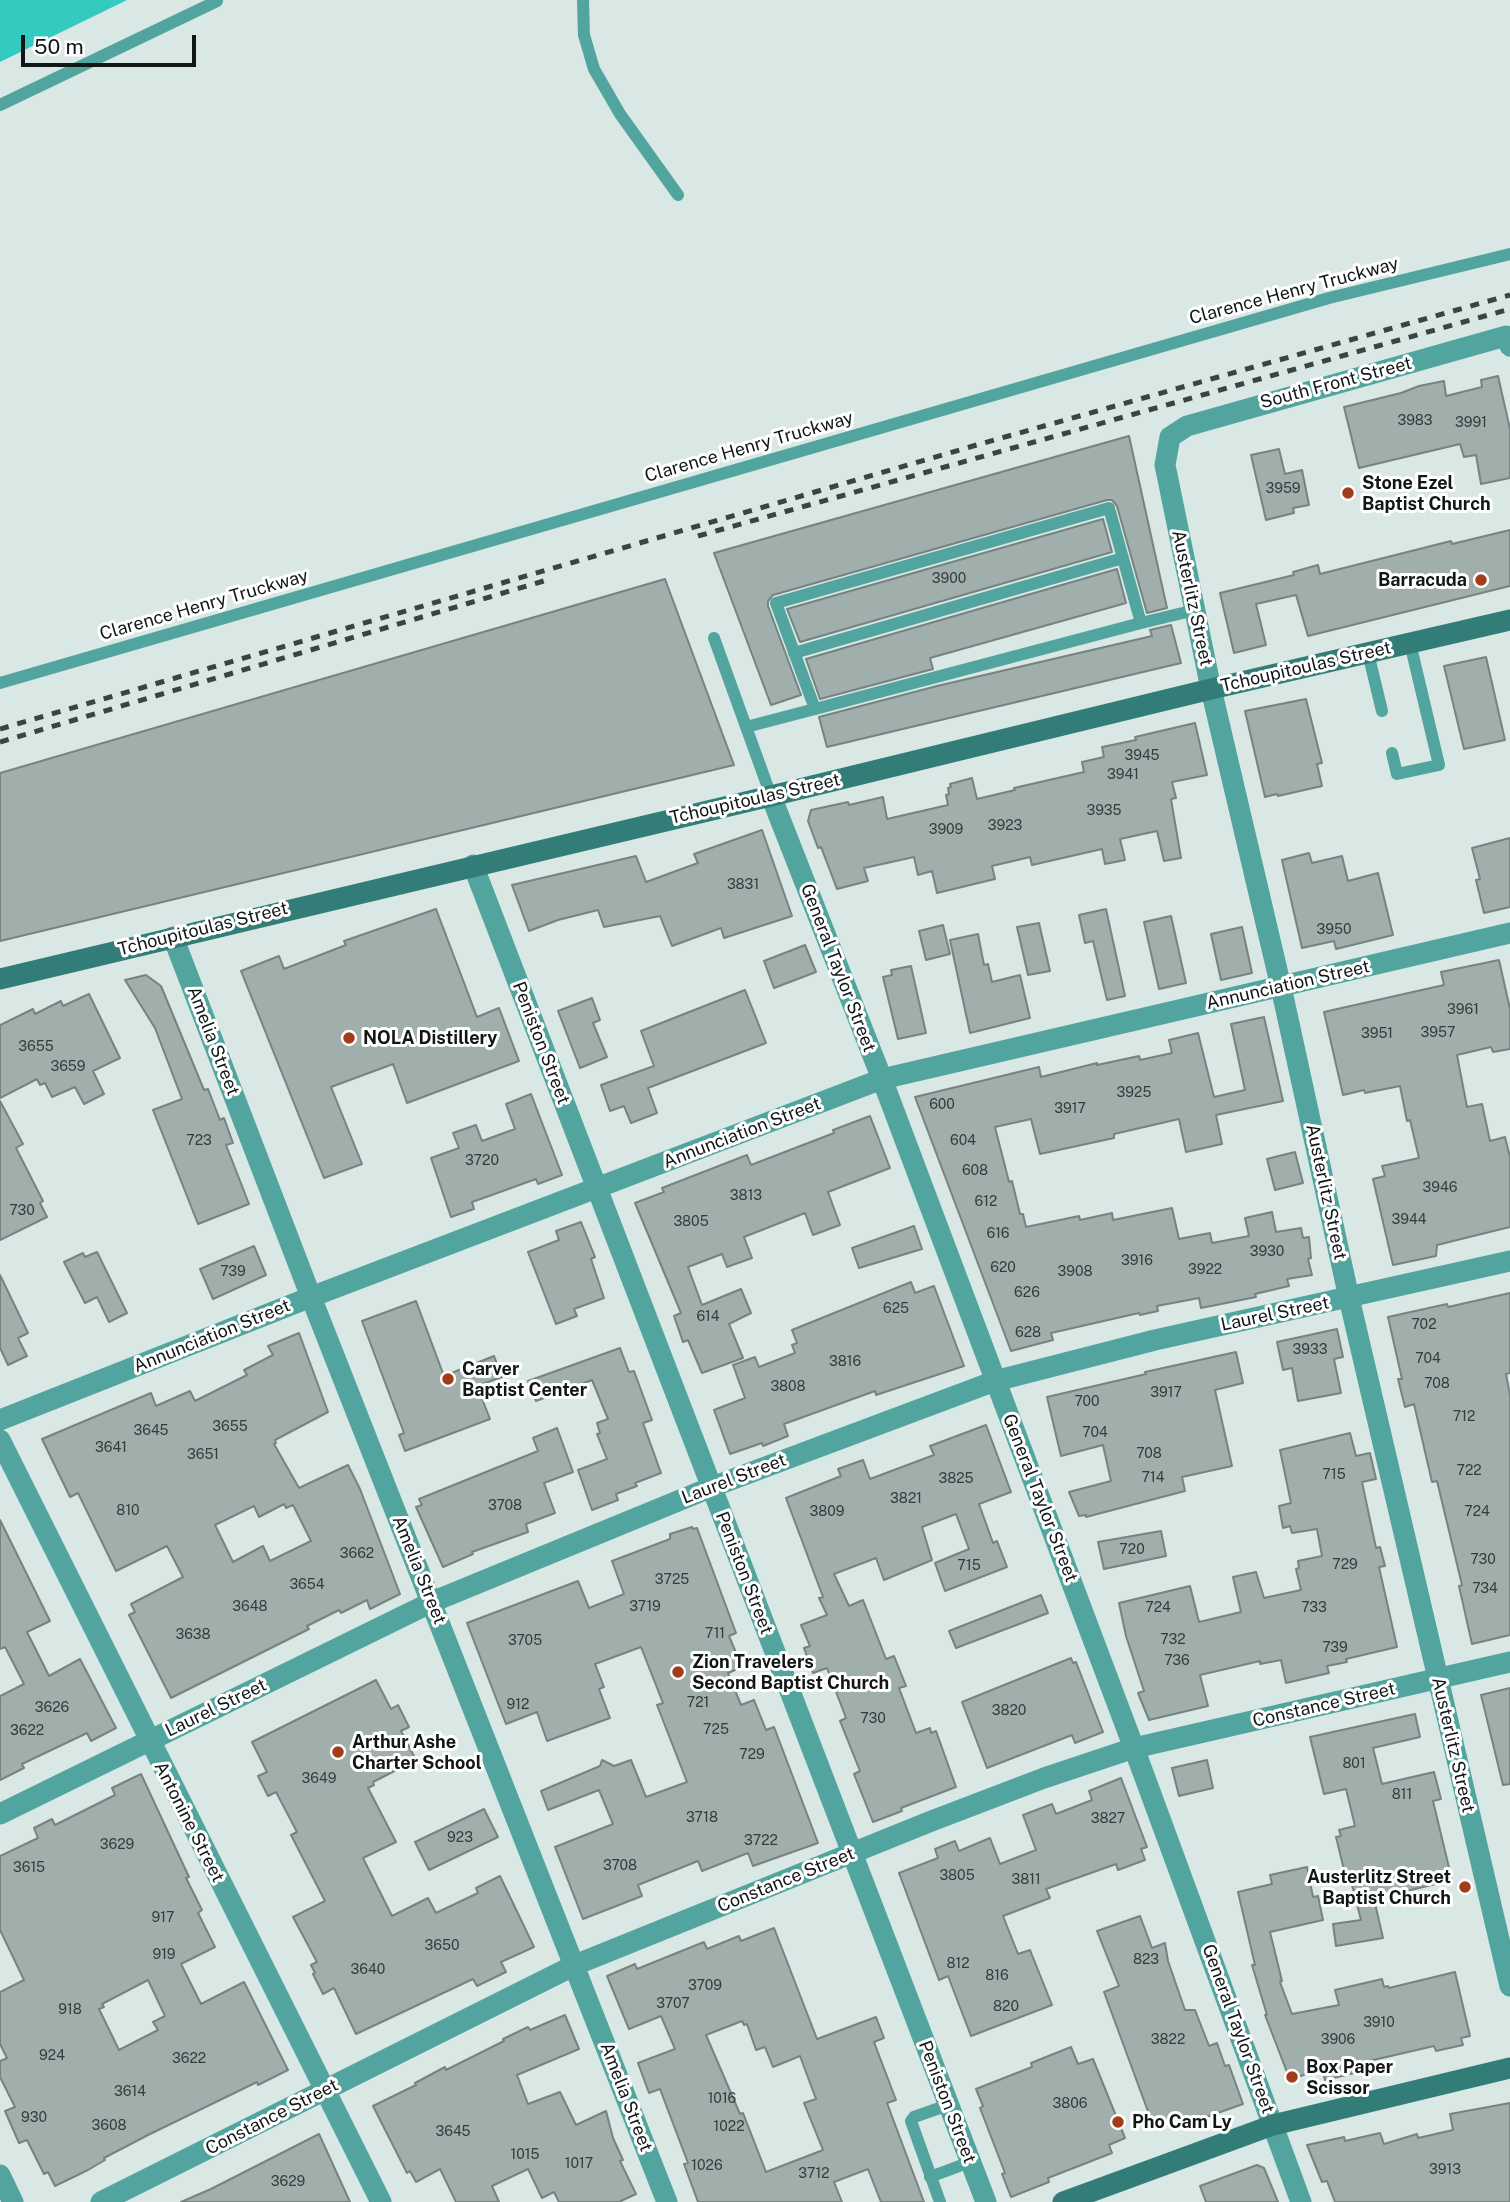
<!DOCTYPE html>
<style>
body{margin:0}
#map{position:relative;width:1510px;height:2202px;overflow:hidden;background:#d9e7e5;font-family:"Public Sans",sans-serif}
canvas{display:block}
.scale{position:absolute;left:21px;top:35px;width:175px;height:32px;box-sizing:border-box;border:4px solid #111616;border-top:0;padding-left:9px;font-size:21px;line-height:24px;white-space:nowrap;color:#111616;-webkit-text-stroke:5px #fff;paint-order:stroke}
</style>
<div id="map">
<canvas width="1510" height="2202"></canvas>
<div class="scale">50 m</div>
</div>
<script>
const g = document.querySelector('canvas').getContext('2d');
g.lineJoin = 'round';
function fill(path, color) { g.fillStyle = color; g.fill(path, 'evenodd'); }
const toPath = rows => new Path2D(rows.map(r => 'M' + r).join(''));
function strokePath(path, color, width, dash) { g.strokeStyle = color; g.lineWidth = width; g.lineCap = dash ? 'butt' : 'round'; g.setLineDash(dash || []); g.stroke(path); }
function write(font, color, halo, rows, align = 'center') {
  g.font = font + ' "Public Sans",sans-serif'; g.lineWidth = 6; g.setLineDash([]); g.textBaseline = 'middle'; g.strokeStyle = halo; g.fillStyle = color; for (const [text, x, y, turn = 0] of rows) {
    g.save(); g.translate(x, y); g.rotate((+turn || 0) * Math.PI / 180); g.textAlign = isNaN(turn) ? turn : align; if (halo) g.strokeText(text, 0, 0); g.fillText(text, 0, 0); g.restore();
  }
}
const water = toPath([
 [0,0,127,0,0,62]
]);
const building = toPath([
 [1498,376,1510,429,1510,478,1481,484,1476,455,1464,457,1460,444,1359,468,1344,407,1401,393,1419,386,1444,381,1446,396,1482,387,1481,380,1498,376],
 [1129,436,1167,608,1147,613,1117,506,1112,500,1107,500,773,595,768,601,768,606,801,695,771,705,714,553,1129,436],
 [1279,449,1285,474,1302,470,1309,505,1293,508,1294,513,1266,520,1251,455,1279,449],
 [1103,519,1112,552,800,642,787,609,1103,519],
 [1510,530,1510,586,1308,636,1296,595,1256,604,1266,645,1234,653,1220,593,1294,575,1293,572,1318,565,1320,574,1451,541,1452,544,1510,530],
 [1117,569,1126,603,930,658,933,669,820,699,806,659,1117,569],
 [665,579,734,765,0,941,0,773,665,579],
 [1171,625,1181,663,827,747,819,717,937,686,1152,636,1150,630,1171,625],
 [1486,657,1505,740,1464,749,1444,666,1486,657],
 [1306,699,1322,763,1317,764,1322,786,1278,796,1277,794,1265,797,1245,711,1306,699],
 [1195,723,1207,775,1172,782,1176,798,1171,799,1181,858,1164,861,1157,831,1120,839,1125,860,1105,864,1102,849,1032,865,1030,857,992,866,995,879,937,893,932,871,918,875,914,857,864,868,868,881,837,889,821,847,818,848,808,821,811,810,848,802,849,805,883,797,887,819,948,805,946,795,949,794,948,788,951,787,950,784,972,778,977,799,1015,790,1014,788,1084,772,1082,762,1104,757,1102,747,1136,740,1135,737,1195,723],
 [762,830,792,916,724,938,721,928,672,946,660,916,604,927,598,910,558,920,529,931,512,885,636,856,646,882,698,863,694,854,762,830],
 [1510,838,1510,907,1484,913,1476,880,1480,879,1472,848,1510,838],
 [1309,853,1312,863,1342,856,1348,881,1378,873,1393,935,1336,949,1334,941,1302,948,1282,860,1309,853],
 [436,909,477,1017,499,1008,519,1061,407,1103,393,1064,331,1087,362,1164,324,1178,241,971,279,956,284,969,346,945,344,941,436,909],
 [1106,909,1125,996,1107,1000,1093,941,1085,943,1079,915,1106,909],
 [1171,916,1186,983,1159,989,1144,922,1171,916],
 [1039,923,1050,971,1028,975,1017,927,1039,923],
 [943,925,950,954,926,960,919,931,943,925],
 [1242,927,1252,973,1221,980,1211,934,1242,927],
 [978,934,984,965,988,964,992,982,1020,975,1030,1018,970,1033,950,940,978,934],
 [805,945,816,972,774,988,764,961,805,945],
 [1499,960,1510,1009,1510,1049,1493,1052,1491,1047,1457,1055,1467,1107,1482,1104,1490,1141,1505,1137,1510,1157,1510,1227,1437,1245,1436,1256,1393,1265,1373,1179,1385,1176,1382,1166,1419,1158,1410,1120,1407,1121,1400,1086,1365,1093,1364,1090,1343,1095,1324,1012,1444,985,1441,972,1499,960],
 [911,966,926,1033,898,1039,883,977,892,975,891,970,911,966],
 [146,975,161,986,204,1090,208,1089,220,1120,224,1118,233,1143,226,1145,249,1204,198,1224,153,1110,182,1099,155,1028,125,980,146,975],
 [745,990,766,1043,648,1088,657,1113,631,1123,624,1106,610,1111,601,1085,654,1066,641,1031,745,990],
 [89,994,120,1058,93,1071,104,1094,84,1104,75,1087,52,1097,45,1083,40,1085,37,1079,0,1098,0,1025,33,1009,35,1014,61,1001,63,1006,89,994],
 [592,998,600,1020,593,1023,607,1057,580,1068,558,1011,592,998],
 [1264,1017,1283,1101,1216,1115,1222,1144,1186,1152,1179,1119,1114,1134,1114,1138,1040,1154,1031,1119,995,1127,1009,1182,1012,1181,1020,1214,1023,1214,1026,1227,1079,1216,1080,1220,1112,1213,1113,1220,1172,1208,1179,1239,1210,1233,1212,1243,1249,1236,1245,1218,1272,1212,1276,1232,1301,1228,1303,1238,1309,1237,1311,1258,1308,1259,1312,1275,1287,1279,1289,1286,1255,1294,1256,1297,1201,1308,1199,1298,1157,1306,1158,1311,1140,1315,1139,1313,1051,1333,1053,1340,1011,1351,915,1097,1039,1067,1041,1077,1097,1063,1097,1065,1139,1056,1140,1060,1172,1053,1169,1040,1198,1033,1214,1097,1245,1090,1231,1024,1264,1017],
 [531,1094,562,1175,538,1184,536,1179,489,1196,472,1202,474,1209,451,1217,431,1158,459,1148,453,1133,476,1125,482,1141,515,1129,506,1104,531,1094],
 [0,1101,23,1144,16,1148,43,1201,40,1203,47,1217,0,1240,0,1101],
 [870,1116,890,1168,828,1192,840,1225,813,1235,805,1213,744,1237,752,1258,727,1267,722,1254,688,1267,702,1305,741,1289,751,1313,729,1324,743,1358,702,1373,688,1340,683,1342,674,1316,681,1313,635,1203,664,1192,662,1188,747,1155,751,1165,834,1133,833,1130,870,1116],
 [1295,1152,1303,1183,1275,1190,1267,1159,1295,1152],
 [581,1222,595,1257,591,1259,604,1298,574,1309,577,1316,556,1324,528,1252,559,1240,556,1231,581,1222],
 [914,1226,922,1249,859,1268,852,1248,914,1226],
 [254,1246,266,1275,213,1299,200,1269,254,1246],
 [97,1252,127,1313,109,1322,97,1297,85,1303,64,1262,83,1253,85,1257,97,1252],
 [0,1275,28,1333,18,1338,27,1356,8,1365,0,1348,0,1275],
 [911,1282,915,1293,934,1286,964,1366,876,1395,875,1391,784,1424,788,1436,763,1446,762,1443,730,1454,714,1410,745,1398,733,1365,755,1357,759,1367,795,1353,792,1345,797,1343,792,1330,911,1282],
 [1510,1293,1510,1373,1506,1374,1510,1395,1510,1635,1472,1644,1459,1586,1462,1585,1437,1481,1432,1482,1414,1404,1405,1407,1398,1379,1402,1379,1388,1317,1447,1304,1448,1307,1510,1293],
 [416,1301,444,1376,494,1356,502,1377,477,1386,490,1419,405,1451,399,1435,404,1433,362,1321,416,1301],
 [1337,1329,1343,1357,1334,1359,1341,1393,1298,1401,1292,1368,1283,1370,1277,1342,1337,1329],
 [299,1333,328,1412,275,1440,276,1443,274,1444,299,1488,348,1465,360,1489,400,1594,370,1609,367,1600,341,1613,339,1610,307,1626,309,1629,171,1698,129,1615,135,1612,131,1604,183,1577,167,1546,116,1571,78,1493,70,1497,42,1439,151,1393,156,1406,190,1391,195,1401,247,1375,244,1370,273,1355,268,1346,299,1333],
 [284,1504,286,1508,293,1505,311,1541,270,1561,263,1546,233,1562,215,1525,254,1506,259,1517,284,1504],
 [620,1348,629,1372,634,1371,652,1420,643,1423,661,1473,635,1483,637,1486,616,1494,618,1500,592,1510,578,1470,607,1459,597,1434,600,1433,597,1423,608,1419,592,1380,536,1401,528,1381,620,1348],
 [1236,1352,1243,1383,1215,1390,1232,1466,1182,1477,1185,1491,1086,1517,1086,1515,1079,1516,1069,1492,1111,1481,1103,1445,1061,1456,1047,1397,1146,1374,1145,1372,1236,1352],
 [986,1425,1011,1492,979,1504,993,1543,997,1541,1007,1567,945,1591,935,1563,969,1549,956,1514,922,1527,932,1560,884,1580,876,1558,834,1574,849,1606,863,1600,886,1659,894,1656,906,1686,899,1688,916,1733,930,1728,931,1733,936,1731,956,1787,901,1808,902,1811,873,1822,854,1774,860,1771,840,1721,846,1718,827,1668,813,1673,804,1648,810,1646,801,1625,827,1615,819,1598,823,1597,786,1498,841,1476,838,1469,863,1460,870,1479,934,1455,930,1446,986,1425],
 [557,1428,573,1472,544,1483,555,1513,526,1524,528,1532,472,1552,473,1554,443,1567,416,1507,422,1505,419,1499,538,1451,533,1438,557,1428],
 [1350,1433,1356,1456,1370,1453,1376,1479,1362,1482,1376,1548,1380,1547,1385,1566,1379,1567,1397,1647,1346,1659,1347,1662,1327,1666,1329,1673,1286,1683,1281,1660,1260,1664,1260,1661,1200,1675,1208,1706,1149,1720,1138,1693,1144,1691,1126,1636,1119,1603,1190,1586,1199,1622,1241,1612,1233,1577,1256,1572,1264,1598,1301,1590,1296,1569,1299,1568,1298,1561,1322,1556,1317,1529,1292,1533,1290,1526,1283,1528,1279,1506,1291,1503,1280,1450,1350,1433],
 [0,1520,50,1621,27,1632,49,1676,80,1659,116,1728,91,1741,87,1733,22,1764,24,1768,0,1780,0,1696,24,1684,5,1647,0,1649,0,1520],
 [692,1527,693,1529,697,1528,736,1633,729,1636,742,1667,728,1673,741,1705,754,1700,766,1730,774,1727,818,1843,753,1866,748,1853,702,1871,698,1861,638,1885,642,1896,583,1919,555,1847,613,1824,599,1790,548,1810,541,1791,600,1766,602,1760,614,1766,631,1760,646,1797,687,1782,657,1705,663,1703,641,1647,595,1664,604,1687,599,1689,610,1718,547,1741,537,1712,506,1724,467,1623,578,1581,589,1608,624,1594,612,1561,670,1539,670,1534,692,1527],
 [1161,1531,1166,1556,1104,1569,1098,1542,1161,1531],
 [1041,1595,1048,1613,956,1648,949,1631,1041,1595],
 [1071,1658,1073,1663,1076,1662,1103,1732,1075,1743,1072,1735,987,1768,962,1702,1071,1658],
 [376,1680,391,1709,398,1705,409,1727,401,1731,416,1760,373,1782,374,1785,368,1788,396,1842,363,1858,392,1916,428,1898,436,1913,478,1893,476,1888,500,1876,534,1947,501,1962,506,1972,477,1986,473,1979,356,2034,334,1988,323,1994,313,1974,315,1973,311,1965,317,1962,293,1917,325,1901,291,1835,297,1832,276,1792,268,1796,258,1776,267,1772,252,1742,376,1680],
 [1510,1688,1510,1784,1503,1785,1481,1695,1510,1688],
 [1415,1714,1420,1737,1373,1748,1382,1784,1434,1772,1441,1799,1433,1801,1452,1880,1374,1899,1383,1938,1336,1946,1333,1924,1361,1920,1349,1873,1345,1874,1336,1837,1341,1836,1339,1830,1355,1826,1346,1789,1324,1794,1310,1737,1415,1714],
 [1207,1760,1213,1788,1179,1796,1172,1768,1207,1760],
 [141,1774,189,1877,186,1878,202,1910,198,1913,215,1947,181,1964,201,2004,244,1982,288,2070,258,2085,257,2082,148,2135,104,2158,105,2160,88,2170,55,2186,48,2172,44,2174,27,2140,19,2143,5,2111,15,2107,0,2077,0,2061,7,2058,0,2044,0,1992,24,1980,0,1930,0,1856,38,1838,34,1828,52,1819,55,1825,115,1795,112,1788,141,1774],
 [148,1980,165,2016,153,2022,158,2030,119,2050,99,2009,104,2007,102,2004,148,1980],
 [1121,1778,1147,1847,1141,1849,1145,1860,1118,1870,1116,1864,1046,1889,1050,1898,1003,1916,1018,1954,1030,1950,1052,2005,971,2036,948,1976,939,1980,899,1873,938,1858,935,1849,955,1841,959,1851,990,1838,1000,1864,1036,1850,1023,1815,1052,1804,1056,1814,1092,1800,1089,1791,1121,1778],
 [484,1809,498,1837,429,1870,415,1842,484,1809],
 [1307,1867,1313,1897,1318,1896,1323,1920,1270,1932,1282,1981,1280,1982,1292,2014,1339,2005,1335,1990,1382,1979,1384,1987,1388,1986,1389,1988,1455,1972,1470,2036,1461,2038,1463,2045,1436,2051,1434,2046,1365,2062,1367,2070,1325,2080,1322,2068,1290,2080,1265,2015,1267,2015,1252,1965,1255,1965,1238,1892,1272,1884,1270,1875,1307,1867],
 [1140,1916,1152,1948,1165,1943,1168,1961,1185,2010,1195,2010,1209,2046,1217,2043,1225,2066,1229,2065,1243,2104,1178,2127,1174,2117,1153,2125,1104,1992,1119,1986,1097,1931,1140,1916],
 [774,1928,817,2039,876,2017,884,2038,874,2042,896,2100,887,2103,924,2202,881,2202,868,2169,834,2182,842,2202,698,2202,684,2164,688,2163,660,2089,649,2093,638,2063,675,2049,661,2016,629,2029,607,1976,635,1964,637,1969,704,1942,707,1949,739,1936,741,1941,774,1928],
 [742,2021,744,2025,747,2024,756,2050,765,2047,773,2067,800,2056,816,2099,804,2103,823,2150,766,2172,743,2113,740,2114,706,2035,742,2021],
 [565,2015,579,2049,517,2075,528,2104,560,2092,576,2125,606,2111,613,2138,623,2160,620,2161,636,2194,619,2202,559,2202,554,2192,542,2198,528,2169,492,2186,499,2202,456,2202,440,2169,416,2182,410,2171,407,2173,373,2106,416,2085,415,2083,445,2067,446,2070,504,2041,503,2039,528,2027,530,2030,565,2015],
 [1071,2047,1078,2064,1093,2059,1125,2138,1109,2145,1112,2153,1048,2178,1049,2182,1011,2197,1002,2174,1005,2173,980,2108,983,2106,976,2089,1032,2067,1031,2063,1071,2047],
 [1510,2103,1510,2202,1335,2202,1327,2181,1322,2182,1307,2145,1344,2137,1345,2141,1380,2133,1384,2144,1417,2134,1418,2138,1453,2130,1450,2114,1510,2103],
 [319,2134,350,2202,181,2202,211,2189,319,2134],
 [1257,2165,1264,2168,1278,2202,1206,2202,1200,2186,1257,2165]
]);
const lane = toPath([
 [583,0,584,35,594,69,620,114,678,195],
 [0,105,217,1],
 [1141,623,1195,610],
 [714,638,771,796],
 [794,653,1123,558],
 [1368,653,1382,711],
 [0,683,1329,298,1510,254],
 [746,727,815,709,1141,623,1109,508,776,603,815,709],
 [1392,753,1397,774,1439,765,1410,643],
 [930,2177,970,2162],
 [940,2202,911,2121,914,2117,948,2105]
]);
const street = toPath([
 [1510,346,1506,336,1187,426,1170,437,1165,465,1211,689,1281,987,1349,1298,1510,1986],
 [771,796,882,1079,1134,1748,1301,2202],
 [473,865,986,2202],
 [173,937,311,1297,667,2202],
 [0,1420,311,1297,882,1079,1510,933],
 [0,1440,381,2202],
 [0,1814,432,1602,712,1487,995,1381,1155,1340,1510,1261],
 [0,2175,13,2202],
 [101,2202,575,1965,929,1822,1044,1778,1134,1748,1510,1662]
]);
const secondary = toPath([
 [0,979,771,796,1211,689,1510,620],
 [1063,2202,1273,2125,1510,2068]
]);
const rail = toPath([
 [698,536,1510,309],
 [0,729,980,444,1510,295],
 [0,742,547,580]
]);
const markers = [
 [1348,493,7,"#a33c19"],
 [1481,580,7,"#a33c19"],
 [349,1038,7,"#a33c19"],
 [448,1379,7,"#a33c19"],
 [678,1672,7,"#a33c19"],
 [338,1752,7,"#a33c19"],
 [1465,1887,7,"#a33c19"],
 [1292,2077,7,"#a33c19"],
 [1118,2122,7,"#a33c19"]
];
const numberNames = [
 ["3983",1415,421],
 ["3991",1471,423],
 ["3959",1283,489],
 ["3900",949,579],
 ["3945",1142,756],
 ["3941",1123,775],
 ["3935",1104,811],
 ["3923",1005,826],
 ["3909",946,830],
 ["3831",743,885],
 ["3950",1334,930],
 ["3961",1463,1010],
 ["3957",1438,1033],
 ["3951",1377,1034],
 ["3655",36,1047],
 ["3659",68,1067],
 ["3925",1134,1093],
 ["600",942,1105],
 ["3917",1070,1109],
 ["723",199,1141],
 ["604",963,1141],
 ["3720",482,1161],
 ["608",975,1171],
 ["3946",1440,1188],
 ["3813",746,1196],
 ["612",986,1202],
 ["730",22,1211],
 ["3944",1409,1220],
 ["3805",691,1222],
 ["616",998,1234],
 ["3930",1267,1252],
 ["3916",1137,1261],
 ["620",1003,1268],
 ["3922",1205,1270],
 ["739",233,1272],
 ["3908",1075,1272],
 ["626",1027,1293],
 ["625",896,1309],
 ["614",708,1317],
 ["702",1424,1325],
 ["628",1028,1333],
 ["3933",1310,1350],
 ["704",1428,1359],
 ["3816",845,1362],
 ["708",1437,1384],
 ["3808",788,1387],
 ["3917",1166,1393],
 ["700",1087,1402],
 ["712",1464,1417],
 ["3655",230,1427],
 ["3645",151,1431],
 ["704",1095,1433],
 ["3641",111,1448],
 ["708",1149,1454],
 ["3651",203,1455],
 ["722",1469,1471],
 ["715",1334,1475],
 ["714",1153,1478],
 ["3825",956,1479],
 ["3821",906,1499],
 ["3708",505,1506],
 ["810",128,1511],
 ["3809",827,1512],
 ["724",1477,1512],
 ["720",1132,1550],
 ["3662",357,1554],
 ["730",1483,1560],
 ["729",1345,1565],
 ["715",969,1566],
 ["3725",672,1580],
 ["3654",307,1585],
 ["734",1485,1589],
 ["3648",250,1607],
 ["3719",645,1607],
 ["724",1158,1608],
 ["733",1314,1608],
 ["711",715,1634],
 ["3638",193,1635],
 ["732",1173,1640],
 ["3705",525,1641],
 ["739",1335,1648],
 ["736",1177,1661],
 ["721",698,1703],
 ["912",518,1705],
 ["3626",52,1708],
 ["3820",1009,1711],
 ["730",873,1719],
 ["725",716,1730],
 ["3622",27,1731],
 ["729",752,1755],
 ["801",1354,1764],
 ["3649",319,1779],
 ["811",1402,1795],
 ["3718",702,1818],
 ["3827",1108,1819],
 ["923",460,1838],
 ["3722",761,1841],
 ["3629",117,1845],
 ["3708",620,1866],
 ["3615",29,1868],
 ["3805",957,1876],
 ["3811",1026,1880],
 ["917",163,1918],
 ["3650",442,1946],
 ["919",164,1955],
 ["823",1146,1960],
 ["812",958,1964],
 ["3640",368,1970],
 ["816",997,1976],
 ["3709",705,1986],
 ["3707",673,2004],
 ["820",1006,2007],
 ["918",70,2010],
 ["3910",1379,2023],
 ["3822",1168,2040],
 ["3906",1338,2040],
 ["924",52,2056],
 ["3622",189,2059],
 ["3614",130,2092],
 ["1016",722,2099],
 ["3806",1070,2104],
 ["930",34,2118],
 ["3608",109,2126],
 ["1022",729,2127],
 ["3645",453,2132],
 ["1015",525,2155],
 ["1017",579,2164],
 ["1026",707,2166],
 ["3913",1445,2170],
 ["3712",814,2174],
 ["3629",288,2182]
];
const streetNames = [
 ["Clarence Henry Truckway",1294,291,-15],
 ["South Front Street",1336,383,-15],
 ["Clarence Henry Truckway",749,447,-16],
 ["Austerlitz Street",1192,598,78],
 ["Clarence Henry Truckway",204,605,-16],
 ["Tchoupitoulas Street",1306,667,-13],
 ["Tchoupitoulas Street",755,799,-13],
 ["Tchoupitoulas Street",203,929,-14],
 ["General Taylor Street",838,968,69],
 ["Annunciation Street",1288,985,-13],
 ["Amelia Street",213,1041,69],
 ["Peniston Street",541,1043,69],
 ["Annunciation Street",742,1133,-21],
 ["Austerlitz Street",1326,1192,78],
 ["Laurel Street",1275,1314,-12],
 ["Annunciation Street",212,1336,-22],
 ["Laurel Street",734,1479,-21],
 ["General Taylor Street",1040,1498,69],
 ["Amelia Street",419,1570,68],
 ["Peniston Street",744,1573,69],
 ["Constance Street",1324,1705,-13],
 ["Laurel Street",216,1708,-26],
 ["Austerlitz Street",1453,1745,77],
 ["Antonine Street",189,1822,63],
 ["Constance Street",786,1880,-22],
 ["General Taylor Street",1238,2029,70],
 ["Amelia Street",626,2097,69],
 ["Peniston Street",947,2102,69],
 ["Constance Street",272,2117,-27]
];
const poiNames = [
 ["Stone Ezel",1362,483],
 ["Baptist Church",1362,504],
 ["Barracuda",1467,580,"right"],
 ["NOLA Distillery",363,1038],
 ["Carver",462,1369],
 ["Baptist Center",462,1390],
 ["Zion Travelers",692,1662],
 ["Second Baptist Church",692,1683],
 ["Arthur Ashe",352,1742],
 ["Charter School",352,1763],
 ["Austerlitz Street",1451,1877,"right"],
 ["Baptist Church",1451,1898,"right"],
 ["Box Paper",1306,2067],
 ["Scissor",1306,2088],
 ["Pho Cam Ly",1132,2122]
];
fill(water, '#33cac0');
fill(building, '#a0aeac');
strokePath(building, '#768381', 2);
strokePath(lane, '#52a59e', 12);
strokePath(street, '#52a59e', 21);
strokePath(secondary, '#327d77', 21);
strokePath(rail, '#3c4342', 5, [9, 9]);
for (const [x, y, r, color] of markers) { const dot = new Path2D(); dot.arc(x, y, r, 0, 2 * Math.PI); g.fillStyle = color; g.fill(dot); strokePath(dot, '#fff', 2.5); }
write('14px', '#353c3c', null, numberNames);
write('18px', '#111616', '#fff', streetNames);
write('bold 18px', '#111616', '#fff', poiNames, 'left');
</script>
